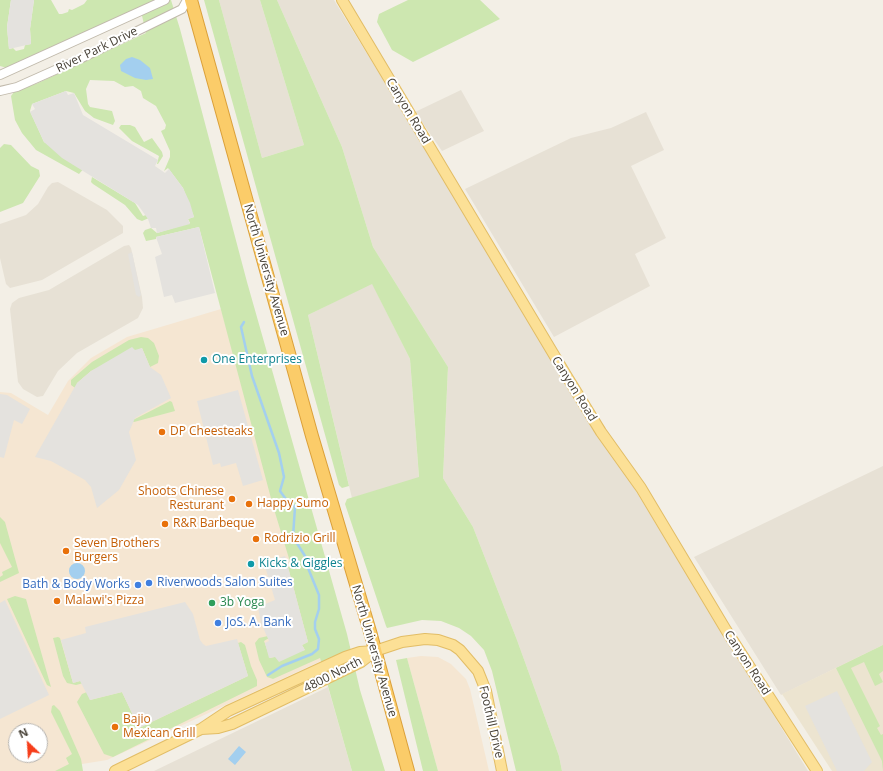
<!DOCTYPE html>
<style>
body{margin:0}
#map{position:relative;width:883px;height:771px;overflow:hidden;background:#f3efe6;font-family:"Open Sans",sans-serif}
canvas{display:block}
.north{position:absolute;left:8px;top:723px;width:40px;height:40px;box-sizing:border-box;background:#fff;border:1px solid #b5b3af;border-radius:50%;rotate:335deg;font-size:11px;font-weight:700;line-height:16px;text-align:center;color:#464036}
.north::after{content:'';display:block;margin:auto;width:14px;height:18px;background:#f63d1a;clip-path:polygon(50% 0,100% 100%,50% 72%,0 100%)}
</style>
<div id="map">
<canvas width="883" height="771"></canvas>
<div class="north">N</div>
</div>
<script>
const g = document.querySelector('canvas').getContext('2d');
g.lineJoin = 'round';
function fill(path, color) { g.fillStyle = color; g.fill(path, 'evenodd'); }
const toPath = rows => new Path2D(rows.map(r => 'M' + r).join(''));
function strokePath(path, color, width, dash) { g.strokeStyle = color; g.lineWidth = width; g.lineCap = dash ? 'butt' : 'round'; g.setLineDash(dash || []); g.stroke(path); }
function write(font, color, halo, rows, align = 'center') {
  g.font = font + ' "Open Sans",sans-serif'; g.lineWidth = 4; g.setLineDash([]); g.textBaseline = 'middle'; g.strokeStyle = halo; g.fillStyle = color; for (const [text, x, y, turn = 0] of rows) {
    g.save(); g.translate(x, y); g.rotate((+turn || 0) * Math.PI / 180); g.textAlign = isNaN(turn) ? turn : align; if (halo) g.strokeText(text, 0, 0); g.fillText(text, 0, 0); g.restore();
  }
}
const residential = toPath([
 [219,0,260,0,304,145,262,158],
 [277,0,334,0,808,771,562,771,559,756,517,640,473,527,443,478,448,367,373,247,342,147],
 [461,90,484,131,442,151,415,112],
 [646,112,664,150,631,166,666,238,635,254,650,286,554,337,465,189,571,138,611,128],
 [58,182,107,210,123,226,123,233,42,280,10,288,6,284,0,258,0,224,26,215,38,204,48,187,52,183],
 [129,245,131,248,142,297,143,308,138,318,77,353,58,371,43,396,37,397,23,389,18,382,10,309,12,303,19,298,49,290,124,246],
 [372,283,410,359,419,478,352,498,308,315],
 [883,466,883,645,781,695,694,557],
 [328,687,352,771,154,771]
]);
const commercial = toPath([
 [221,309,321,661,107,760,82,764,66,771,0,771,0,392,11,393,48,415,68,381,91,358,127,337],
 [16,731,40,731,40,755,16,755],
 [421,656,438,657,451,664,466,679,470,689,489,771,438,771,407,658]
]);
const education = toPath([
 [883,645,883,771,832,771,782,694]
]);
const green = toPath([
 [0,0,11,0,7,27,9,49,13,48,16,51,24,49,25,45,31,44,30,29,34,0,51,0,59,14,62,14,68,12,69,9,72,10,84,4,87,0,171,0,180,29,247,282,347,634,360,690,385,771,352,771,320,658,273,679,267,677,259,660,255,643,259,638,268,636,269,638,264,641,270,658,305,650,302,645,308,642,288,567,291,565,273,506,199,227,156,237,156,239,146,241,143,233,145,230,151,228,157,233,190,223,188,219,194,217,183,188,168,168,164,171,170,157,170,151,161,131,165,129,166,125,156,106,143,98,141,91,133,86,125,87,114,81,90,80,86,89,88,104,90,107,112,111,115,121,113,125,94,118,85,111,74,93,66,91,32,104,30,111,44,142,86,166,79,174,36,150,22,133,15,120,11,96,14,92,38,83,146,33,140,7,7,68,0,66],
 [204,0,219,0,262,158,304,145,260,0,277,0,342,147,373,247,448,367,443,478,473,527,517,640,559,756,562,771,516,771,492,671,484,650,471,636,459,628,441,621,422,620,387,628,386,626,345,504,347,499,419,477,410,359,372,284,308,315,349,486,342,488,339,485],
 [408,0,480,0,500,19,413,62,392,50,377,22,379,14],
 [121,125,130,125,135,127,144,142,152,138,162,152,163,156,158,164,157,164,159,156,132,141,119,128],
 [4,144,11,145,31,166,39,170,40,176,23,203,0,212,0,148],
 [92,177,135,203,143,216,149,214,149,218,142,221,137,219,125,205,93,184,91,182],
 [141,337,148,338,154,343,159,356,158,363,150,367,142,348,91,371,77,383,78,390,71,385,71,380,92,362,129,340],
 [170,401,172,402,175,411,134,422,129,420,135,419],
 [0,517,5,522,19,573,0,582,0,577,3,575,2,572,12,567,0,543],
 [15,596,26,599,51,687,47,685,7,599],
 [58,637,60,638,73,683,98,676,99,679,76,685,67,683,63,676,53,638],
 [241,642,245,645,251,666,257,680,257,686,113,757,104,754,77,702,82,694,87,692,90,700,122,692,139,728,248,676,238,643],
 [883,645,883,671,879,674,883,682,875,686,864,662,851,668,880,726,877,728,881,735,883,734,883,771,882,761,836,668],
 [407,658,438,771,423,771,396,660],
 [54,705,60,711,81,759,83,771,55,771,69,764,66,758,72,754,51,712,52,706]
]);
const parking = toPath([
 [11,0,34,0,30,29,31,44,9,49,7,27],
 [66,91,68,95,74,93,83,115,158,160,155,166,165,173,169,169,183,188,190,203,194,217,188,219,190,224,157,233,156,228,151,228,148,219,138,205,62,158,44,142,30,112,35,109,32,104],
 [199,227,215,293,175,303,172,295,164,297,155,257,162,254,156,237],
 [132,252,141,295,139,297,136,295,128,254],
 [132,347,135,350,142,348,150,367,161,375,171,398,135,418,129,432,136,460,119,490,97,508,91,487,85,480,51,461,35,457,77,383,91,371],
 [238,390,263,480,243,486,236,463,221,467,220,463,213,465,197,401],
 [0,394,7,395,30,409,22,424,14,420,4,458,0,457],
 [285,556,308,642,302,645,305,650,279,662,275,657,269,658,265,643,269,641,261,623,258,607,275,600,264,563],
 [5,600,49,695,0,719,0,603],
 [185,602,193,614,200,640,203,644,206,646,237,639,248,676,139,728,122,692,90,700,80,681,73,683,61,640,86,633,85,627],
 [837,691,872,762,864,771,837,771,805,706]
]);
const water = toPath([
 [132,57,140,60,150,68,153,79,146,80,135,78,121,71,120,65,126,59],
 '69 571a8 8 0 1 1 16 0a8 8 0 1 1-16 0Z',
 [239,746,246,752,235,765,228,759]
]);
const stream = toPath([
 [244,322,241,327,252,376,279,453,284,477,280,491,285,498,295,507,293,537,305,556,308,568,319,595,319,609,315,622,315,629,319,639,318,649,312,654,282,666,268,675]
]);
const minor = toPath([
 [0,75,165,0],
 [0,91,17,87,82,58,182,9,187,0]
]);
const major = toPath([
 [342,0,566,375,601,432,641,488,726,630,817,771],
 [201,729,218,728,232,724,361,662,375,651],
 [115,771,201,729,228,711,345,657,360,652,375,651,402,642,425,639,438,640,453,645,460,650,478,671,486,691,502,771]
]);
const highway = toPath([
 [191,0,312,436,371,635,408,771]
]);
const markers = [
 [204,360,4,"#0f9aa8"],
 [162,432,4,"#e8710a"],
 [232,499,4,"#e8710a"],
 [249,504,4,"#e8710a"],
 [165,524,4,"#e8710a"],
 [256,539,4,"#e8710a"],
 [66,551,4,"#e8710a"],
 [251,564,4,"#0f9aa8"],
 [149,583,4,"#3f7fe0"],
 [138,585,4,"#3f7fe0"],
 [57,601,4,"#e8710a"],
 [212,603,4,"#2e9e5b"],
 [218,623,4,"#3f7fe0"],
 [115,727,4,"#e8710a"]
];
const streetNames = [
 ["River Park Drive",97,50,-26],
 ["Canyon Road",408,111,59],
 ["North University Avenue",266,270,74],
 ["Canyon Road",574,389,58],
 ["North University Avenue",374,651,74],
 ["Canyon Road",747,663,57],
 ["4800 North",333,675,-27],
 ["Foothill Drive",491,722,77]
];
const cultureNames = [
 ["One Enterprises",212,360],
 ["Kicks & Giggles",259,564]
];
const foodNames = [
 ["DP Cheesteaks",170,432],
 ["Shoots Chinese",224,492,"right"],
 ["Resturant",224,506,"right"],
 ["Happy Sumo",257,504],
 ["R&R Barbeque",173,524],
 ["Rodrizio Grill",264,539],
 ["Seven Brothers",74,544],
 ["Burgers",74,558],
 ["Malawi's Pizza",65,601],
 ["Bajio",123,720],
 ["Mexican Grill",123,734]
];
const shopNames = [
 ["Riverwoods Salon Suites",157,583],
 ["Bath & Body Works",130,585,"right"],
 ["JoS. A. Bank",226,623]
];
const leisureNames = [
 ["3b Yoga",220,603]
];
fill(residential, '#e7e1d5');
fill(commercial, '#f5e6d2');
fill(education, '#ece4d0');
fill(green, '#cde7b0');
fill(parking, '#e4e2de');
fill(water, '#a3cfef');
strokePath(stream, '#a3cfef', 2.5);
strokePath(minor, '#c1baac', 10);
strokePath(major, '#e2bd66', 12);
strokePath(highway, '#dba039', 14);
strokePath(minor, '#fff', 8);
strokePath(major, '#fce096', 10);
strokePath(highway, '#fbcc69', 12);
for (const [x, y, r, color] of markers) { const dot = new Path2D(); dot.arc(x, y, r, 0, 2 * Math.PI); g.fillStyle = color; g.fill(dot); strokePath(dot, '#fff', 1.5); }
write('12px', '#464036', '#fff', streetNames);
write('12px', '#0d838f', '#fff', cultureNames, 'left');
write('12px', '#c56008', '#fff', foodNames, 'left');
write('12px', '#366cbe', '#fff', shopNames, 'left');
write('12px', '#27864d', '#fff', leisureNames, 'left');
</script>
